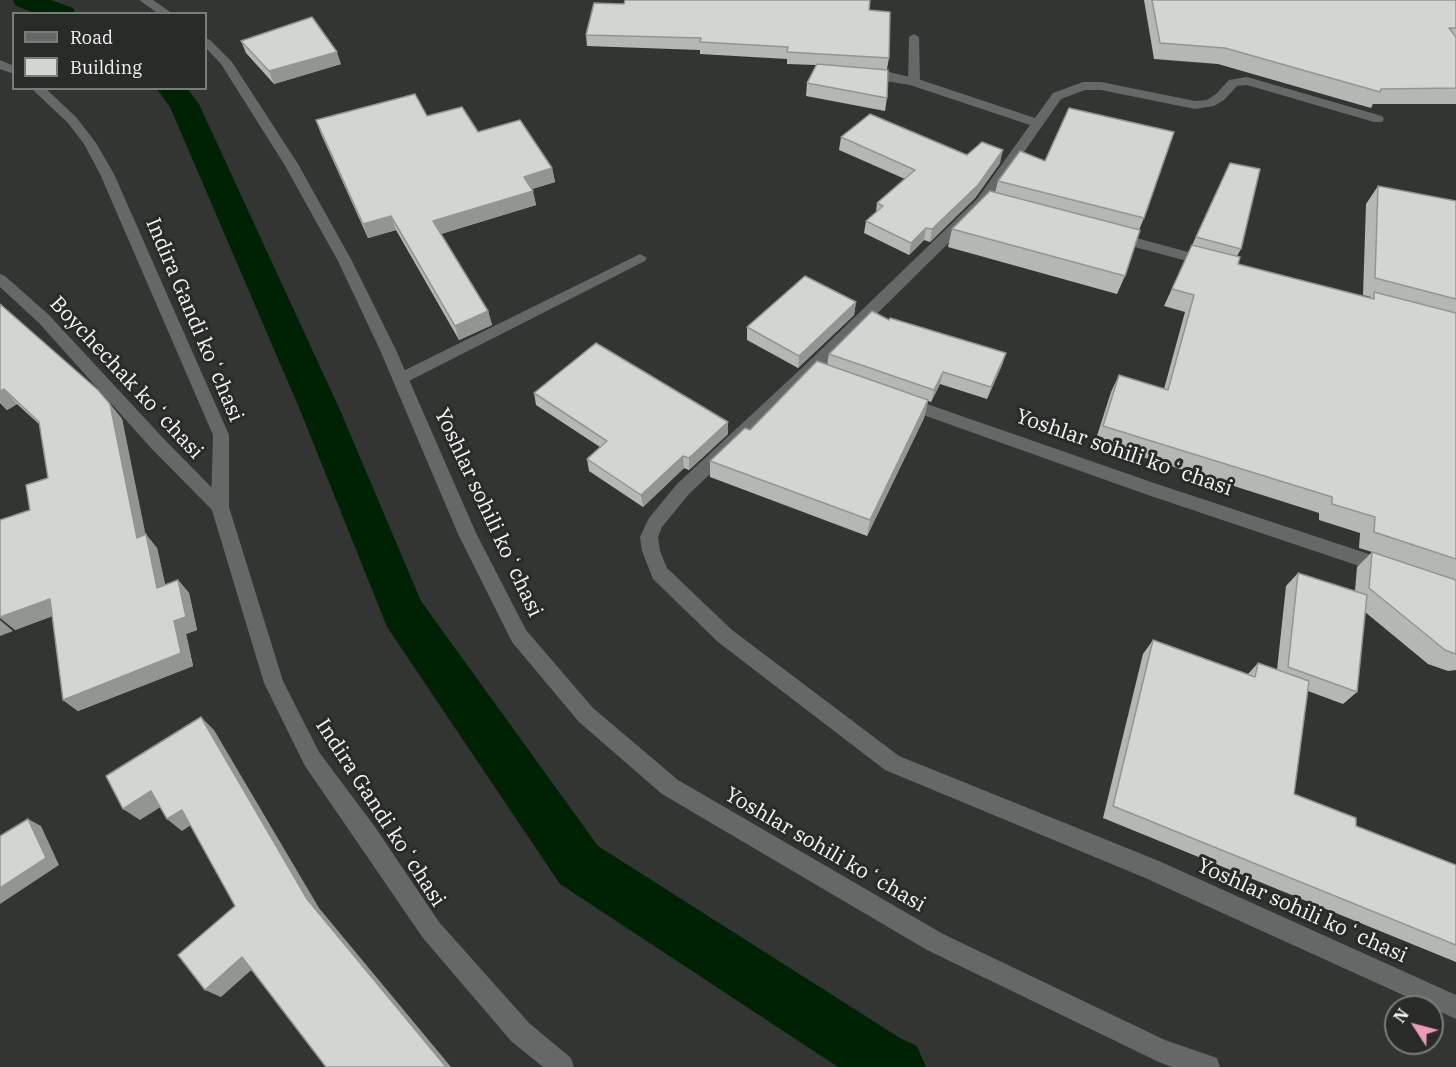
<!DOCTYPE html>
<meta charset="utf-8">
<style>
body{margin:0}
#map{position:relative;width:1456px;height:1067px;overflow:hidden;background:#333533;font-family:"IBM Plex Serif",serif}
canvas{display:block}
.legend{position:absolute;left:12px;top:12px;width:195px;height:78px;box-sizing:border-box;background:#292b29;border:2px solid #7a7c7a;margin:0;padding:8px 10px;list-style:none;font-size:18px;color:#f4f5f4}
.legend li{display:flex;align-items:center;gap:12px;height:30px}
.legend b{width:30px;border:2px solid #7a7c7a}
.north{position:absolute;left:1384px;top:995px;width:60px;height:60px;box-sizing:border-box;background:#292b29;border:2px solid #7a7c7a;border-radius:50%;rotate:306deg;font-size:16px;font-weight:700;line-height:24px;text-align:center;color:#f4f5f4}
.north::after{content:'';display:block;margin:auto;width:21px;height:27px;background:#ef9ab8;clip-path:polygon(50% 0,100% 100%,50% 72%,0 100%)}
</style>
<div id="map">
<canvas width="1456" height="1067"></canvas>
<ul class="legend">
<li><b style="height:8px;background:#656866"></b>Road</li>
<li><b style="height:16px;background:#d2d5d2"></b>Building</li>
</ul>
<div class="north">N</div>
</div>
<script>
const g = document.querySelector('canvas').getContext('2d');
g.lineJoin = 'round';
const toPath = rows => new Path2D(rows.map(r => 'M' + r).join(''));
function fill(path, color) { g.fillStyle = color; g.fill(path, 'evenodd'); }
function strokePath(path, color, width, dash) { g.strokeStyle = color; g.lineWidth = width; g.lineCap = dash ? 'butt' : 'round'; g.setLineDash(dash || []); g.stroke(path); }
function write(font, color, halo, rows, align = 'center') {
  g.font = font + ' "IBM Plex Serif",serif'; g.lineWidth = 6; g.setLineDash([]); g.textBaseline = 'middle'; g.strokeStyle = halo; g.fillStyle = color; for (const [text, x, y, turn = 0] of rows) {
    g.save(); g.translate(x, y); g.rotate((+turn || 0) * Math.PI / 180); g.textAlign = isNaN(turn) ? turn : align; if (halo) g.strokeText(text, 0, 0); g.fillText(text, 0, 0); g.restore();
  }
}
const canal = toPath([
 [13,0,51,0,73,8,76,14,37,14,16,6,13,0],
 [156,88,187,88,199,104,340,410,421,601,598,846,900,1038,917,1046,926,1067,838,1067,560,884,387,627,300,410,170,107,156,88]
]);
const lane = toPath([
 [914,34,919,37,920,82,914,85,908,82,909,37,914,34],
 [640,254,647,258,645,261,405,383,395,383,393,379,395,375,640,254]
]);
const street = toPath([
 [139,0,153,0,173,14,159,14,139,0],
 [206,38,210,40,232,62,298,164,352,261,396,350,476,533,526,630,593,708,678,780,943,934,1165,1040,1217,1058,1220,1067,1172,1067,1161,1063,927,950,662,794,579,722,512,642,458,534,380,350,338,261,284,164,221,64,206,48,206,38],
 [863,70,889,72,918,79,1035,118,1053,93,1083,82,1101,82,1195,101,1207,100,1216,94,1229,80,1247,77,1382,116,1384,119,1382,122,1374,122,1247,85,1237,86,1224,100,1214,106,1195,109,1101,90,1085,90,1061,99,987,205,817,373,689,494,662,527,658,537,660,551,667,568,732,630,899,756,1159,861,1456,995,1456,1019,1143,877,885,770,718,642,653,579,642,551,640,537,649,518,677,484,805,365,977,199,1030,125,910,85,859,77,859,71,863,70],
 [1114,232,1214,259,1216,262,1209,267,1109,240,1107,237,1114,232],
 [0,274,5,276,49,315,163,438,226,502,229,507,226,512,220,514,214,512,151,448,39,323,0,287,0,274],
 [904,396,1157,484,1393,562,1395,567,1393,572,1386,575,1145,494,898,406,896,402,898,398,904,396]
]);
const secondary = toPath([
 [0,60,14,66,14,74,0,69,0,60],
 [31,88,45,88,76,117,96,143,114,174,229,435,229,507,283,681,319,752,375,827,439,922,529,1023,571,1058,574,1067,543,1067,511,1041,423,938,305,766,264,683,211,507,213,435,100,174,84,144,68,123,31,88]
]);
const wall = toPath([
 [1144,0,1456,0,1456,104,1373,104,1371,108,1218,64,1154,59],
 [869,10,889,58,887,69,887,98,885,111,806,96,807,83,816,65,787,64,787,59,700,54,700,50,587,46,586,35],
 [241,41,341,64,274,84,246,53],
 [427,116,478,132,552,168,555,182,532,189,536,205,441,234,488,311,492,325,459,340,396,230,368,238,321,134,316,120],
 [841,137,967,155,1000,163,975,198,930,242,924,240,909,255,864,233,866,221,876,212,877,203,905,179,839,150],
 [1230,163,1241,249,1237,256,1238,264,1370,298,1371,297,1363,295,1366,204,1378,186,1456,201,1456,670,1448,671,1428,664,1365,612,1357,692,1343,704,1308,691,1294,794,1356,826,1456,865,1456,962,1103,818,1143,654,1153,640,1248,674,1258,663,1277,670,1286,586,1298,573,1355,591,1357,567,1372,552,1359,548,1360,533,1319,520,1319,513,1095,442,1111,392,1119,375,1164,389,1185,312,1164,306],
 [998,181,1144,218,1139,230,1125,276,1117,294,948,247,952,229,995,193],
 [856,302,854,315,798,368,747,340,747,327],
 [0,304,110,404,122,419,145,535,157,548,165,585,178,580,189,593,197,630,186,634,193,666,78,711,63,700,52,616,15,630,30,510,48,478,40,425,17,404,7,410,0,403],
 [889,320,1006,353,1002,365,987,399,940,384,931,402,928,401,924,418,867,536,710,477,710,461,750,430,827,365,829,354],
 [534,393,728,434,689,470,684,468,643,507,589,471,587,459,600,447,536,405]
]);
const shadedWall = toPath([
 [337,52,341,64,274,84,269,71],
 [1003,150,1000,163,975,198,930,242,932,229],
 [552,168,555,182,526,191,524,177],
 [533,191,536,205,437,235,433,221],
 [391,216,396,230,368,238,363,224],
 [926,228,924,240,909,255,911,243],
 [856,302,854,315,798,368,799,356],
 [488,311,492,325,459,340,455,326],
 [1006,353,1002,365,987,399,991,387],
 [943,372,940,384,931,402,934,390],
 [4,389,17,404,7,410,0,402,0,391],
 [928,400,924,418,867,536,870,520],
 [110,404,122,419,149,551,137,538],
 [728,422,728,434,689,470,689,458],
 [683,456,684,468,643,507,641,495],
 [146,534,157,548,169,601,157,588],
 [178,580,189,593,197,630,186,634,193,666,78,711,63,700],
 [50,599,64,612,15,630,0,618,0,617],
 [0,620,13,631,0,636],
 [201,717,214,730,319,908,451,1067,446,1067,307,899],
 [151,791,167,803,140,820,123,809],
 [182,810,197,821,182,831,167,819],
 [28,819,41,826,59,865,0,904,0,888],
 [242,957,257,965,221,997,205,990]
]);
const building = toPath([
 [625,0,870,0,869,10,890,12,889,58,787,52,788,47,700,42,701,38,586,35,594,3,624,4,625,0],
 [1152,0,1456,0,1456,28,1449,28,1456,37,1456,88,1381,89,1380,92,1225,48,1160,43,1152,0],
 [312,17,337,52,269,71,241,41,312,17],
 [817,64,888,70,887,98,807,83,817,64],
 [415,94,427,116,462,107,478,132,520,120,552,168,524,177,533,191,433,221,488,311,455,326,391,216,363,224,316,120,415,94],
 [1069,108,1174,132,1144,218,998,181,1020,151,1045,161,1069,108],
 [870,114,967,155,982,142,1003,150,978,185,932,229,926,228,911,243,866,221,883,206,877,203,915,170,841,137,870,114],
 [1230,163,1260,169,1241,249,1196,237,1230,163],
 [1378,186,1456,201,1456,299,1375,278,1378,186],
 [990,191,1140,230,1125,276,952,229,990,191],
 [1192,245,1240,257,1238,264,1374,299,1374,292,1456,313,1456,559,1374,532,1375,517,1332,504,1332,497,1103,426,1119,375,1168,390,1194,295,1172,289,1192,245],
 [805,276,856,302,799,356,747,327,805,276],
 [0,304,98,390,110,404,137,538,146,534,157,588,178,580,186,617,174,621,181,653,63,700,50,599,0,617,0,520,30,510,26,485,48,478,39,422,4,389,0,391,0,304],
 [872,311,889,320,890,318,1006,353,991,387,943,372,934,390,829,354,872,311],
 [596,343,728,422,689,458,683,456,641,495,587,459,607,441,534,393,596,343],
 [817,361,928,400,870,520,710,461,745,428,750,430,817,361],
 [1372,552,1456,580,1456,654,1445,650,1369,588,1372,552],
 [1298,573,1367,595,1357,692,1288,667,1298,573],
 [1153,640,1255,677,1258,663,1309,681,1294,794,1356,818,1356,826,1456,865,1456,945,1113,806,1153,640],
 [201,717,307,899,446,1067,326,1067,242,957,205,990,178,955,235,906,182,810,167,819,151,791,123,809,106,776,201,717],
 [28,819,46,858,0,888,0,836,28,819]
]);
const streetNames = [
 ["Indira Gandi koʻchasi",194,320,67],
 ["Boychechak koʻchasi",126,378,47],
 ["Yoshlar sohili koʻchasi",1124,453,19],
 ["Yoshlar sohili koʻchasi",488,513,65],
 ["Indira Gandi koʻchasi",380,813,57],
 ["Yoshlar sohili koʻchasi",825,850,30],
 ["Yoshlar sohili koʻchasi",1302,911,24]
];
fill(canal, '#002204');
fill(lane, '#656866');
fill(street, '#656866');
fill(secondary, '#656866');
fill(wall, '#b5b7b5');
fill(shadedWall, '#939593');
fill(building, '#d2d5d2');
strokePath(building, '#939593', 1.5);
write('21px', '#f4f5f4', '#292b29', streetNames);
</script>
